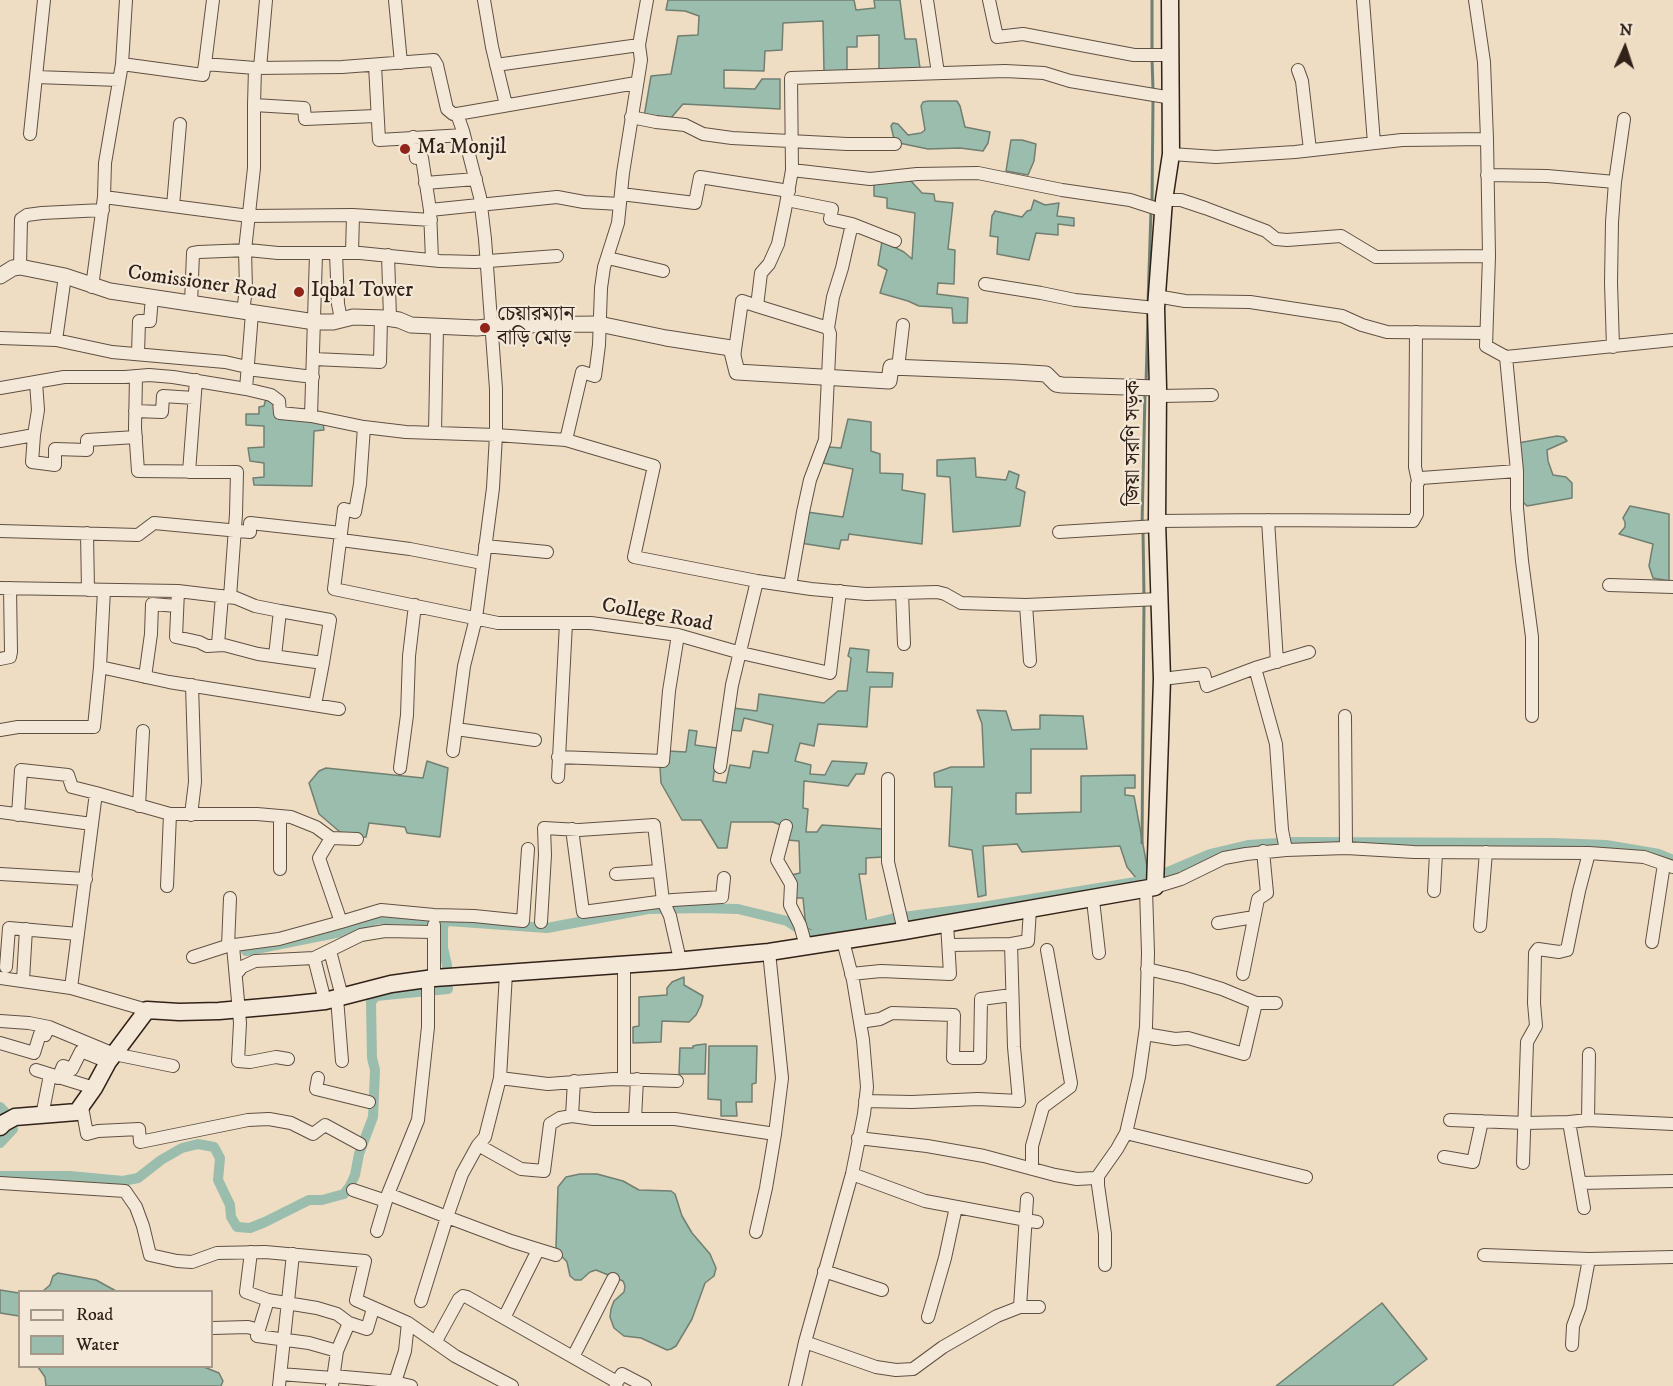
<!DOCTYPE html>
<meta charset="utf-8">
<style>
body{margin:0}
#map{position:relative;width:1673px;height:1386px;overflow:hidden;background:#eeddc3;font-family:"IM FELL DW Pica",serif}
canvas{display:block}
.legend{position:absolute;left:18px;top:1290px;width:195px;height:78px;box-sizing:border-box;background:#f4e9d8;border:2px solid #a6998b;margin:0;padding:8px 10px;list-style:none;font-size:18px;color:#312118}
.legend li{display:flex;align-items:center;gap:12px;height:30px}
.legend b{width:30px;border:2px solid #a6998b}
.north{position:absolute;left:1595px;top:18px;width:60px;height:60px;-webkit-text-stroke:4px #f4e9d8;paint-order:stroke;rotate:3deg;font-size:16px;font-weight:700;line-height:24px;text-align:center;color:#312118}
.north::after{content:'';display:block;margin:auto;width:21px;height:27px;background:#312118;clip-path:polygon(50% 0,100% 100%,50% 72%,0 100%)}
</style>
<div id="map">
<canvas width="1673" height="1386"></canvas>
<ul class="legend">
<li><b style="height:8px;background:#f4e9d8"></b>Road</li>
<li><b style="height:16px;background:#9bbdad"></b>Water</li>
</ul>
<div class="north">N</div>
</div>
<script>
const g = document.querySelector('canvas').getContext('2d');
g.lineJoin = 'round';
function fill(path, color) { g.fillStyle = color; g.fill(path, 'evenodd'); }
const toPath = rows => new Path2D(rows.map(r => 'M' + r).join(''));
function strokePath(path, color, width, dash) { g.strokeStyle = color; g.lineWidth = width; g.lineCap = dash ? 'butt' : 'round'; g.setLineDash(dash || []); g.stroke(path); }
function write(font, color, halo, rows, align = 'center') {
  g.font = font + ' "IM FELL DW Pica","Noto Serif Bengali",serif'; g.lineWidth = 4.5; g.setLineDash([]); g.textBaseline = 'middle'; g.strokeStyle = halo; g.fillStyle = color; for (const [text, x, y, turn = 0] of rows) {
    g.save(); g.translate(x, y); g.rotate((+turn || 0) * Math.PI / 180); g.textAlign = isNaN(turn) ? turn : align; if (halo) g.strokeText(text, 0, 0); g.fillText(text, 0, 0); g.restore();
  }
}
const water = toPath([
 [668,0,854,0,856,10,875,8,874,0,900,0,905,39,916,39,920,68,879,69,879,35,857,36,857,47,847,47,847,71,824,71,823,21,783,23,782,50,765,51,764,71,724,70,724,88,755,89,762,79,780,79,780,109,683,104,670,119,644,117,651,76,671,74,678,36,698,35,699,16,685,11,666,10,668,0],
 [928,101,957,101,960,106,965,127,990,132,988,143,983,151,960,148,928,149,899,143,894,139,891,126,893,123,898,124,908,135,921,133,925,130,921,106,923,102,928,101],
 [1011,140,1022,140,1036,144,1034,161,1028,175,1006,171,1011,140],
 [911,181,922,193,934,194,935,201,953,203,948,249,955,250,954,284,938,283,937,294,968,298,967,323,953,323,952,308,919,306,908,301,880,293,887,270,878,265,882,241,904,252,912,259,915,213,887,208,887,198,874,196,874,182,911,181],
 [1034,200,1045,205,1059,203,1057,216,1074,218,1074,226,1058,224,1058,235,1036,233,1029,260,997,254,998,237,990,236,992,216,995,211,1022,217,1027,211,1031,210,1034,200],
 [266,398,276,404,323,423,324,430,314,431,312,486,254,485,253,478,264,477,264,463,250,461,248,448,264,447,264,426,246,425,246,414,259,414,259,407,264,406,266,398],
 [848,419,871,422,871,451,880,454,880,473,903,474,902,490,925,494,922,544,849,534,848,540,841,540,839,549,800,543,807,512,843,517,853,469,823,463,829,447,841,448,848,419],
 [1557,436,1564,437,1567,441,1547,450,1548,461,1553,475,1566,477,1572,483,1572,498,1527,506,1522,501,1518,443,1557,436],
 [975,458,976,477,1006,480,1009,471,1019,475,1016,488,1025,492,1020,526,953,532,950,477,937,476,937,460,975,458],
 [1630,506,1669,514,1669,581,1653,578,1649,566,1653,544,1619,534,1625,527,1625,522,1623,518,1630,506],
 [850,648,869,650,867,672,893,673,892,687,870,687,867,727,818,724,814,746,800,743,795,761,811,765,810,774,825,775,832,761,867,763,864,774,856,774,848,786,804,781,803,808,808,809,806,832,817,832,822,825,883,829,883,857,866,858,866,874,859,874,867,924,819,933,806,928,803,898,796,898,791,875,800,873,799,841,787,840,783,826,773,822,731,822,727,848,718,848,701,820,682,820,661,783,660,767,669,763,668,751,686,752,689,730,697,731,695,745,717,748,713,781,726,783,730,765,750,768,753,751,768,753,773,725,744,718,741,731,729,730,733,708,757,711,759,694,824,703,838,691,847,691,851,658,848,656,850,648],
 [977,710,1006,711,1012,730,1040,729,1040,715,1083,716,1087,749,1031,749,1031,793,1016,793,1016,814,1081,812,1081,776,1135,775,1135,788,1125,788,1125,795,1134,796,1149,877,1137,879,1127,867,1120,846,1022,852,1017,844,983,846,986,895,978,897,972,850,949,846,952,787,935,787,934,773,951,767,984,767,982,724,977,710],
 [427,761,448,768,440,837,407,833,405,827,369,823,366,837,347,838,319,814,309,783,319,771,326,768,423,778,427,761],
 [684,977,684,985,703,996,701,1005,696,1015,689,1022,662,1021,661,1042,633,1043,633,1027,639,1026,639,997,667,995,667,988,672,982,684,977],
 [706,1044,705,1074,679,1074,680,1048,693,1048,693,1046,697,1045,706,1044],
 [709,1046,757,1046,756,1083,752,1084,752,1102,736,1102,737,1116,721,1116,721,1100,708,1099,709,1046],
 [580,1174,597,1174,623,1181,639,1190,671,1191,675,1194,682,1216,692,1233,710,1254,716,1268,714,1276,705,1283,692,1319,676,1346,671,1349,667,1350,641,1338,624,1336,614,1328,610,1317,611,1309,614,1301,624,1292,625,1286,623,1281,596,1270,590,1272,581,1280,575,1280,570,1276,567,1262,557,1251,556,1246,558,1187,566,1177,580,1174],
 [58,1273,96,1280,116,1291,43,1291,50,1285,53,1276,58,1273],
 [0,1290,19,1293,19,1316,0,1313,0,1290],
 [1382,1303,1427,1359,1392,1386,1276,1386,1382,1303],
 [38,1367,204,1367,219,1373,223,1381,221,1386,46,1386,45,1377,38,1367]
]);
const stream = toPath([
 [1152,0,1152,51],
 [1152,58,1153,90],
 [1152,204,1153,100],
 [1148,303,1151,211],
 [1146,384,1148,313],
 [1142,525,1145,394],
 [1143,531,1144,597],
 [1142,843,1144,603]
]);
const canal = toPath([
 [448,921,547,928,648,909,702,908,738,909,787,921,809,935,842,931,895,918,982,907,1142,881,1165,873,1210,854,1248,845,1294,842,1553,843,1606,845,1659,854,1673,860],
 [246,951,341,932,378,919,425,920],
 [0,1107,5,1112,13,1129,0,1143],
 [0,1176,70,1176,123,1181,138,1178,161,1160,182,1148,198,1144,214,1147,220,1158,218,1180,230,1205,231,1217,237,1227,250,1228,265,1222,309,1200,322,1200,344,1194,350,1186,355,1175,359,1154,373,1117,375,1070,372,1058,371,1002,376,996,448,989,447,965,443,948,443,928,445,921]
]);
const minor = toPath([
 [395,0,401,63],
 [484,0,492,47,506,105],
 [647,0,639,45,641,60,623,173,618,223,604,267,601,288,599,345,595,376,582,372,566,440,654,466,634,557,757,581,811,589,866,594,937,592,945,594,961,603,1026,605,1160,599],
 [927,0,938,73],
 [989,0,997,37,1023,34,1134,55,1172,55],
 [1363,0,1374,143],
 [1475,0,1484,62,1487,139],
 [122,64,126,0],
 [205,64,213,0],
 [375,65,379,140,464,135],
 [496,65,639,45],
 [255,68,342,67,434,60,437,65,447,109,453,114,457,114,463,131,480,197,485,239,496,389,496,435,493,488,476,618,464,666,453,751],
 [260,68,266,0],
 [1298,70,1302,81,1310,150],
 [36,77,119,80],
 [457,114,636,83],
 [631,117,656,122,685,125,703,134,732,138,847,144,895,144],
 [30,134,44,0],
 [413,137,416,158,422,158,430,210,432,260],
 [1171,154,1216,157,1295,152,1402,140,1487,139,1489,256,1486,346,1506,357],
 [792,170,870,179,917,174,978,173,1062,190,1130,200,1164,211],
 [1487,175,1547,176,1615,182],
 [425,183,476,179],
 [621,194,695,203,700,177,789,191],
 [104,197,105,163,122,64,203,75,205,64,255,68,254,105],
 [787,200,832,209,830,219,852,224,895,241],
 [1164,200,1181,200,1205,208,1266,231,1276,239,1287,240,1341,236,1376,257,1489,256],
 [173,206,180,124],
 [430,210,557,197,584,202,620,204],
 [336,253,338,304,341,319],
 [352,253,353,215,431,220],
 [388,255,390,318],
 [608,258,663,271],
 [20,267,21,219,27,215,42,213,103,210],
 [985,284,1041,293,1075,300,1156,308],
 [92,287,104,197,249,216,353,215],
 [1156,296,1185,301,1250,302,1342,316,1362,325,1387,332,1486,333],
 [191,304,193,253,199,252,248,250,278,253,360,253,440,261,475,262,557,256],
 [757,306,828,328,830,334,825,440,810,480,803,512,790,586],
 [243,312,246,289,245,250,254,168,254,105,304,108,305,119,376,116],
 [828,328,833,297,842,268,852,224],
 [1416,332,1415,467,1418,481],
 [0,338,56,340,65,276],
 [56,340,112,352,225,362,247,367],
 [1613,347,1611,283,1612,222,1615,182,1624,119],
 [138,354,139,321,150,321,152,297],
 [734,357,742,301,757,306,761,273,769,264,778,244,785,210,792,170,791,78,1005,71,1044,73,1070,81,1172,98],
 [314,359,380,362,381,318],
 [898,368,903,325],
 [247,369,313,377],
 [136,376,135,428,138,471,237,472,236,514,230,597],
 [0,388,64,377,125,377,149,375,173,377,246,389,252,313],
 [246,389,271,395,279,401,280,413,311,416,364,427,406,432,496,435,566,440],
 [1157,389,1156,390,1161,396,1212,395],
 [135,411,162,412,163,396,194,398],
 [311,416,316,254],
 [435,433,437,327],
 [34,435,38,410,36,382],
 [0,441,34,435,32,462,55,465,55,449,87,450,87,440,136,437],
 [1517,471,1517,508,1522,561,1532,637,1532,716],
 [189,472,196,380],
 [1268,520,1277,662],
 [1157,521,1268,520,1413,521,1417,514,1417,484,1421,478,1517,471,1506,357,1673,340],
 [0,531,138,535,154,523,250,532,250,523,341,533,334,589,498,623,591,623,678,635,741,653,830,673,840,591],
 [1059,532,1157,526],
 [87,533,88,590],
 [341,533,344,509,355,512,360,484,364,427],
 [341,540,410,549,482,563],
 [485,546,547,552],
 [1609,585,1673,587],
 [0,588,178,591,176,637,199,642,207,646,224,645,258,654,323,663,315,705],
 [178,591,236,598,255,606,280,611,275,656],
 [902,593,904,644],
 [1026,605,1030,661],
 [280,611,330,620,323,663],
 [218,644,222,596],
 [0,659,10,657,11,652,10,588],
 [100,667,104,590],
 [1255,668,1276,744,1282,830,1286,850],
 [145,677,151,634,152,604,177,606],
 [1162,679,1204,674,1207,686,1255,668,1309,652],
 [1345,716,1346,848],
 [456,729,535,740],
 [0,730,18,727,94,727,100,667,169,682,339,709],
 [558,757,663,761,669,691,678,635],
 [720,767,732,685,757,581],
 [400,768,407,715,409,656,415,605],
 [558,777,566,623],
 [888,779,888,862,904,931],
 [139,806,143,731],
 [0,812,92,824,71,988],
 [18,815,21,770,68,775,72,787,96,793],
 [191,815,195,782,192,685],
 [92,824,96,793,170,814,257,814,291,817,316,827,331,838,357,839],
 [786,826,777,860,791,884,790,905,800,925,806,946],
 [572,829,583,912,673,900,722,897,724,878],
 [280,869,280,816],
 [0,874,86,879],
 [616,874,659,871],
 [167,886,170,814],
 [1155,887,1181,879,1224,858,1246,854,1286,850,1346,848,1414,852,1589,853,1644,857,1673,867],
 [1434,891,1436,853],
 [1093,900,1099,953],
 [341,922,381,910,434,915,474,916,523,921,528,849],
 [541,922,545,855,544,828,579,830,654,825,663,901,670,916,680,960],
 [1218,923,1254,917],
 [434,925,434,978],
 [1480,926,1486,852],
 [1652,942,1664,864],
 [950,945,1011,944],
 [228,946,230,898],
 [233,946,240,1023,238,1061,250,1062,276,1057,288,1059],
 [330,951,340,989],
 [769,952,782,1078,775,1134],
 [193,957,227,946,279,939,341,922,319,858,331,838],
 [624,964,624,1079],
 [6,967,9,928,78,934],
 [1147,969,1186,978,1222,989,1256,1003,1276,1003],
 [237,973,242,967,255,961,314,958],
 [851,974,881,971,950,974,947,923],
 [1243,974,1258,899,1267,893,1263,851],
 [0,978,71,988,147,1010],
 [23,980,26,929],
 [337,998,342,1061],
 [325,1001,314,958,361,935,385,931,433,932],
 [0,1021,29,1023,49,1027,114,1054,173,1066],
 [860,1022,880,1019,892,1013,954,1015,953,1058,980,1058,981,999,1012,995],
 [1145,1034,1175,1039,1188,1038,1244,1054,1256,1003],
 [0,1043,34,1053,40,1034,45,1035,49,1027],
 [36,1070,94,1088],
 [58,1078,63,1066,72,1069,81,1051,108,1062],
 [318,1078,316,1089,369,1102],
 [500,1078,548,1084,614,1079,677,1081],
 [865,1101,912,1102,978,1099,1019,1101,1014,1047,1011,944,1028,941,1030,909],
 [82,1107,87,1134,98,1131,139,1129,140,1142,248,1120,269,1119,291,1123,313,1134,325,1125,360,1144],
 [42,1116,50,1075],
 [572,1116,593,1119,675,1119,775,1134,766,1188,756,1232],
 [635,1119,637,1079],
 [1450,1120,1526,1123,1569,1122,1588,1120,1673,1124],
 [1588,1120,1589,1054],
 [1569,1122,1584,1208],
 [1126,1133,1306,1177],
 [858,1138,927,1146,984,1156,1055,1175,1077,1179,1095,1178,1098,1176,1117,1149,1126,1133,1139,1077,1146,1027,1148,953,1146,890],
 [478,1145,485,1137,500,1078,506,973],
 [1444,1157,1473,1162,1482,1121],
 [1523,1163,1527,1042,1536,1026,1534,1003,1535,953,1538,949,1559,952,1567,950,1579,891,1589,853],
 [1032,1169,1032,1146,1043,1107,1070,1087,1071,1083,1047,950],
 [852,1174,925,1201,1037,1222],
 [1098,1176,1098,1185,1105,1234,1105,1265],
 [0,1183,125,1191,136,1207,143,1226,150,1255,177,1261,192,1262,217,1253,265,1252,365,1261,356,1300,408,1323],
 [1580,1183,1673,1181],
 [353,1190,386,1201],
 [388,1194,447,1217,462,1174,478,1145,521,1169,544,1171,550,1124,560,1118,572,1116,574,1081],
 [377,1231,388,1194,418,1120,428,1027,428,979],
 [251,1252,246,1292,268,1300,317,1308,337,1314,349,1323],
 [1484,1255,1589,1259,1673,1257],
 [824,1271,882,1290],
 [268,1300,257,1336,309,1343,337,1351],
 [421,1301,447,1217,511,1241,556,1255],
 [1020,1307,1027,1199],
 [928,1317,945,1258,956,1207],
 [504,1318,538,1250],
 [212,1328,248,1327,258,1330],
 [436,1341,459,1299,463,1296,467,1297,617,1382,616,1386],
 [805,1342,852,1174,864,1114,867,1087,863,1040,853,980,843,941],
 [1572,1345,1573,1326,1580,1307,1589,1259],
 [573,1357,613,1279],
 [280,1374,333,1378],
 [333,1376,390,1381,411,1386],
 [395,1382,405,1351,408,1323,455,1356,512,1386],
 [617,1382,622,1374,645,1386],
 [279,1386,293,1254],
 [332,1386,337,1351,349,1323,367,1329,373,1309],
 [795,1386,805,1342,876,1367,896,1370,913,1369,943,1347,997,1316,1020,1307,1039,1307]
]);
const tertiary = toPath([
 [0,276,13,268,20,267,65,276,110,291,315,322,333,322,353,317,386,318,399,320,411,325,477,328,507,325,599,324,666,338,731,348,737,372,889,381,891,367,1015,372,1046,374,1056,384,1062,385,1158,388]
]);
const secondary = toPath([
 [0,1127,4,1123,15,1117,77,1112,94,1088,108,1062,147,1010,179,1012,219,1011,287,1005,325,1001,391,984,434,978,675,961,769,952,904,931,1155,887,1162,679,1157,521,1158,388,1156,308,1164,200,1171,154,1170,0]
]);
const markers = [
 [405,149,6,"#8f2418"],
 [299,292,6,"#8f2418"],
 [485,328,6,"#8f2418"]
];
const poiNames = [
 ["Ma Monjil",417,149],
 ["Iqbal Tower",311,292],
 ["চেয়ারম্যান",497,316],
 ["বাড়ি মোড়",497,340]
];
const streetNames = [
 ["Comissioner Road",202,284,8],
 ["জিয়া সরণি সড়ক",1135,443,-90],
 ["College Road",657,616,10]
];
fill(water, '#9bbdad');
strokePath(water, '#717f71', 1.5);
strokePath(stream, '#717f71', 3);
strokePath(canal, '#9bbdad', 10);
strokePath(minor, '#605043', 14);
strokePath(tertiary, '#605043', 17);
strokePath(secondary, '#312118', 19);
strokePath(minor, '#f4e9d8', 12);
strokePath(tertiary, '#f4e9d8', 15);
strokePath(secondary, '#f4e9d8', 16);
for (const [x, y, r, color] of markers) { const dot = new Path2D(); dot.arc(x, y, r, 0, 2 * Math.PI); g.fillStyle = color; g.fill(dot); strokePath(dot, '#f4e9d8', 2); }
write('21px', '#312118', '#f4e9d8', poiNames, 'left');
write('21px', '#312118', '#f4e9d8', streetNames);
</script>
